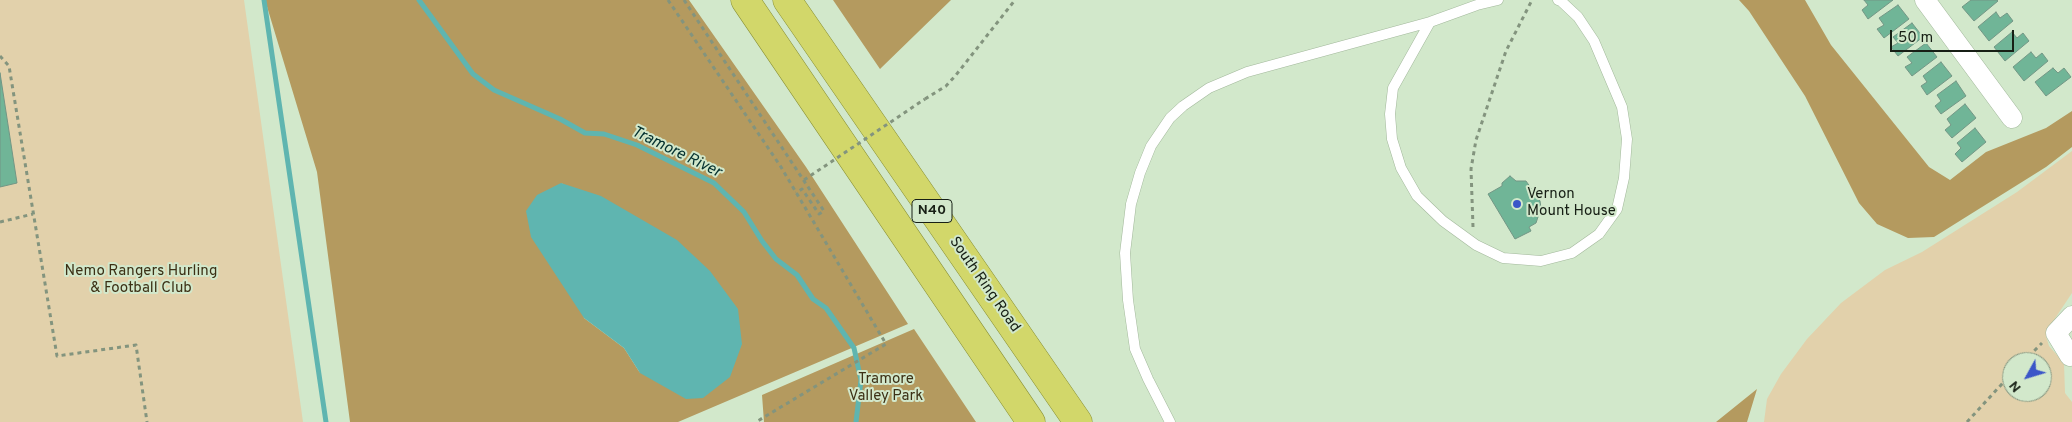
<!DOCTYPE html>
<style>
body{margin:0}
#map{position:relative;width:2072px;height:422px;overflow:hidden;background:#d2e8cb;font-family:Overpass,sans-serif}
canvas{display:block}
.north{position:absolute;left:2002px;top:352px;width:50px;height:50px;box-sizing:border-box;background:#d2e8cb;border:1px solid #879882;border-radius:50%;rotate:231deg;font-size:14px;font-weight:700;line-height:20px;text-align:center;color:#171f15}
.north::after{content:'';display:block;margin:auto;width:18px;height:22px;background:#3b56c8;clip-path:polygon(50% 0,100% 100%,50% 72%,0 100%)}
.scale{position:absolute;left:1890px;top:30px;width:124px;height:22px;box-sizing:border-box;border:2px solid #171f15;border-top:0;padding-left:6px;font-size:15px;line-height:18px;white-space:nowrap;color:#171f15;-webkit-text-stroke:4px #d2e8cb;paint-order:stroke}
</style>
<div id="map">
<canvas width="2072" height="422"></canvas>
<div class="north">N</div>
<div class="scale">50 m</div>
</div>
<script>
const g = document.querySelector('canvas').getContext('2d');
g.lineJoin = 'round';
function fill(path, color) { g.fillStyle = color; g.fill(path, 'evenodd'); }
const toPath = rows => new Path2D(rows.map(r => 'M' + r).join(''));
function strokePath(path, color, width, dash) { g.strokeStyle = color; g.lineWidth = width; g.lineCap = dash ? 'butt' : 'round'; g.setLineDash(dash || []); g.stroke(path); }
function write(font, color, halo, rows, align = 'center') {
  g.font = font + ' Overpass,sans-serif'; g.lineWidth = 4; g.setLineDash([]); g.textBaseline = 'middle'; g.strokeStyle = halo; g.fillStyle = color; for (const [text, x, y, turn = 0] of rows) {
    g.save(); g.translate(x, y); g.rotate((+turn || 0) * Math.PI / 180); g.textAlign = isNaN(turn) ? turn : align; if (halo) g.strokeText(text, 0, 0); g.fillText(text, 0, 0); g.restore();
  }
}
const green = toPath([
 [0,0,244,0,303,422,0,422],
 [2072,151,2072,293,2052,323,2046,336,2049,346,2064,363,2065,393,2072,402,2072,422,1764,422,1767,399,1781,374,1807,339,1841,303,1885,270,1922,252,2017,192],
 [2012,362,2042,362,2042,392,2012,392]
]);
const forest = toPath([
 [265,0,689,0,806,167,908,324,678,422,350,422,317,172],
 [562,183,640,373,624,348,584,318],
 [833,0,951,0,880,69],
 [1739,0,1805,0,1831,45,1929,167,1950,180,1986,152,2046,128,2072,111,2072,147,2046,167,1934,237,1908,238,1877,224,1859,203,1805,96,1749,11],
 [914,329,976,422,764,422,762,395],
 [1757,389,1747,422,1716,422]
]);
const water = toPath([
 [561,183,601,196,677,240,710,271,738,309,742,344,730,377,703,398,686,399,640,373,624,348,584,318,531,237,526,211,537,195]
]);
const stream = toPath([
 [264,0,326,422],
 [419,0,473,74,494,90,560,119,585,133,604,134,637,145,714,183,744,212,762,241,776,259,797,275,813,299,826,308,854,348,861,380,856,422]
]);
const building = toPath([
 [1864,0,1893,0,1868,19,1862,10,1868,5,1864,0],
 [1971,0,1997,0,1998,1,1974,21,1962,7,1971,0],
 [1898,5,1909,19,1884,38,1877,29,1884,25,1879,18,1898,5],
 [1996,12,2000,18,2007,13,2013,21,1989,41,1978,27,1996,12],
 [1912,23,1923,37,1898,56,1891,47,1898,43,1893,37,1912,23],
 [2012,32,2017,38,2023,33,2029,41,2005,61,1994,47,2012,32],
 [1926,43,1937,57,1912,76,1905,67,1912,63,1907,57,1926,43],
 [2031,52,2036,58,2042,53,2048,61,2024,81,2013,67,2031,52],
 [1941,62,1952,76,1927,95,1921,86,1927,82,1923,76,1941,62],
 [2053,68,2058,73,2064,68,2071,77,2046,96,2035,82,2053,68],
 [0,73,17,183,0,187,0,73],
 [1956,81,1966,96,1941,114,1935,106,1941,101,1937,95,1956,81],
 [1965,104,1976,118,1952,138,1945,130,1951,125,1947,119,1965,104],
 [1975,128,1986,142,1962,162,1955,154,1961,148,1957,143,1975,128],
 [1510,176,1516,181,1526,181,1540,201,1541,208,1536,223,1529,227,1531,231,1515,239,1488,194,1502,186,1502,183,1510,176]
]);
const path = toPath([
 [668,0,781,167,886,344,756,422],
 [684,0,824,211,819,214,802,189,796,193],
 [0,56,9,66,57,356,136,345,147,422],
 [925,99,946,86,956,75,1015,0],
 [0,222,33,214],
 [1473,227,1471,169,1476,140,1506,51,1532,0],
 [2023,362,2042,343],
 [1967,422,2012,373]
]);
const service = toPath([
 [1430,22,1393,88,1390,114,1392,139,1401,168,1417,196,1443,221,1476,245,1503,258,1541,261,1572,253,1599,234,1617,209,1624,178,1627,139,1622,107,1594,41,1578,17,1561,1,1558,0],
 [1170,422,1148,379,1135,349,1128,300,1125,253,1131,204,1140,173,1151,146,1170,118,1183,106,1209,88,1247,72,1430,22,1477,5,1498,0]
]);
const minor = toPath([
 [1925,0,2012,118],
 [2070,356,2056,333,2072,316]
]);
const trunk = toPath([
 [745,0,1031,422],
 [787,0,1078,422]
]);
const pathBridge = toPath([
 [804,180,925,99]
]);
const markers = [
 [1517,204,5,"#3b56c8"]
];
const shields = [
 [932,211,40]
];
const shieldNames = [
 ["N40",932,211]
];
const poiNames = [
 ["Vernon",1527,195],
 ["Mount House",1527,212]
];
const parkNames = [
 ["Nemo Rangers Hurling",141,272],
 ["& Football Club",141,289],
 ["Tramore",886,380],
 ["Valley Park",886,397]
];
const streetNames = [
 ["South Ring Road",984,285,55]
];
const waterNames = [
 ["Tramore River",676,153,26]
];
fill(green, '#e2d1ab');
fill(forest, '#b49a5f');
fill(water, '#5fb5b0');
strokePath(stream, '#5fb5b0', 5);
fill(building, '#70b597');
strokePath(building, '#739685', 1);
strokePath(service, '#a2b89b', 11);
strokePath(minor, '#a2b89b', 21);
strokePath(trunk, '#899034', 29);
strokePath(path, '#83947e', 3, [4, 4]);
strokePath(service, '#fff', 10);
strokePath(minor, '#fff', 20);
strokePath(trunk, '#d2d76a', 28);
strokePath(pathBridge, '#83947e', 3, [4, 4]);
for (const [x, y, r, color] of markers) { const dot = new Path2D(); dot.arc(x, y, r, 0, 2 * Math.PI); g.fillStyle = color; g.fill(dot); strokePath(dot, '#d2e8cb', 2); }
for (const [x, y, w] of shields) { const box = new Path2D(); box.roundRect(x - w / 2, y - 11.5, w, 23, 4); g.fillStyle = '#d2e8cb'; g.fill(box); strokePath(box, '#171f15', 1); }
write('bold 14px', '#171f15', null, shieldNames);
write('15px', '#171f15', '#d2e8cb', poiNames, 'left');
write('15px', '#3c3015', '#d2e8cb', parkNames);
write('15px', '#171f15', '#d2e8cb', streetNames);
write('italic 16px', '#05312f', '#d2e8cb', waterNames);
</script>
